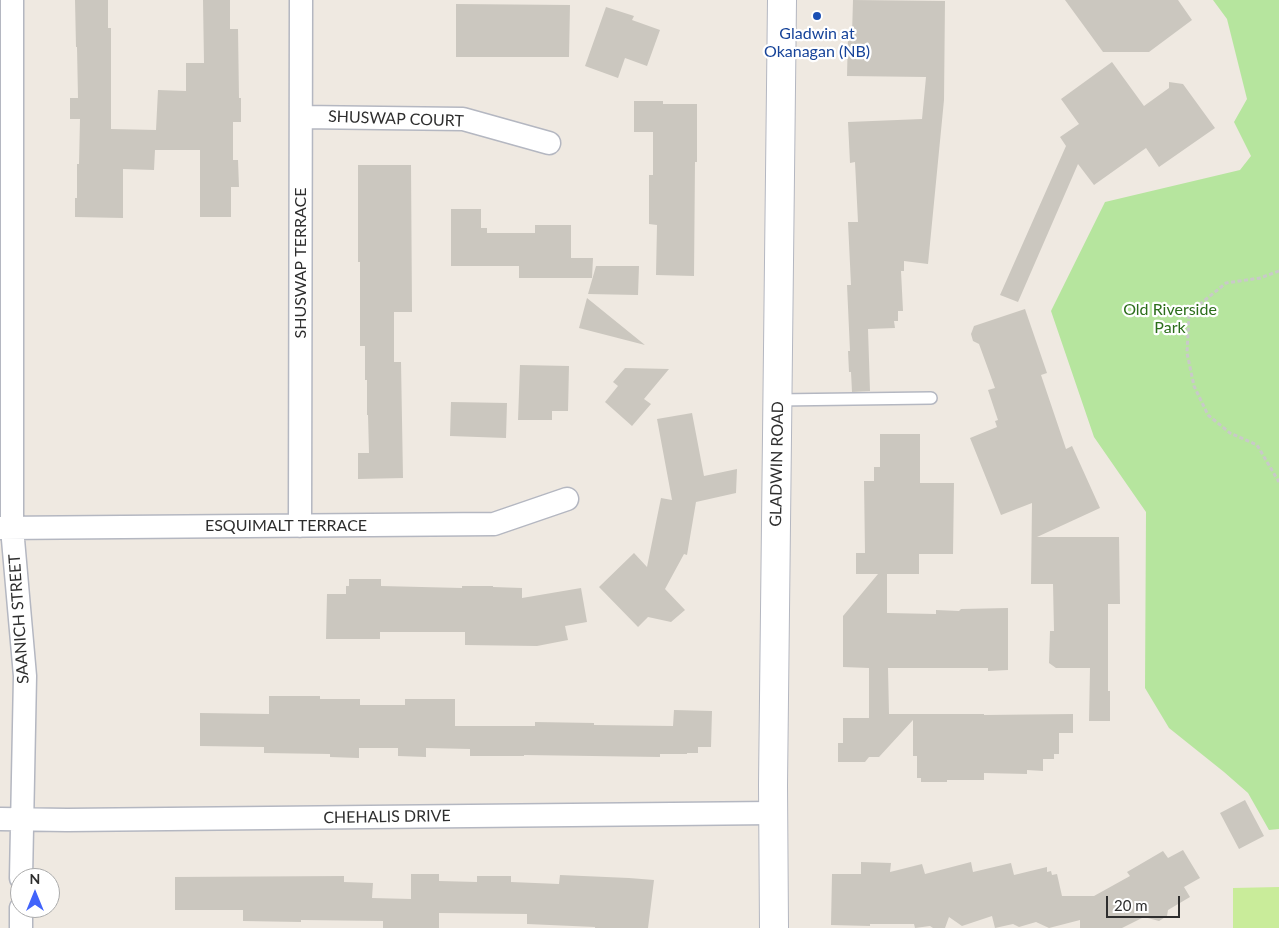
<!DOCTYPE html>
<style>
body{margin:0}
#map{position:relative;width:1279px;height:928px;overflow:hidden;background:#efe9e1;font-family:Lato,sans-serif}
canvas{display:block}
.north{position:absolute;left:10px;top:868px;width:50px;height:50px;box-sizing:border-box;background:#fff;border:1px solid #ababab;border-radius:50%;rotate:0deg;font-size:14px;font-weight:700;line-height:20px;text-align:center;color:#2e2e2e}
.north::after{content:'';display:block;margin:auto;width:18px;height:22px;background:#4264fb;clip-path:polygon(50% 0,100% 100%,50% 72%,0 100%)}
.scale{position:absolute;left:1106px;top:896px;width:74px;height:22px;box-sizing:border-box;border:2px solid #2e2e2e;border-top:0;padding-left:6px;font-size:15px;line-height:18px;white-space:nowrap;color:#2e2e2e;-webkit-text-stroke:4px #fff;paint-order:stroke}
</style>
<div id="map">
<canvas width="1279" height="928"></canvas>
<div class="north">N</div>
<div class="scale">20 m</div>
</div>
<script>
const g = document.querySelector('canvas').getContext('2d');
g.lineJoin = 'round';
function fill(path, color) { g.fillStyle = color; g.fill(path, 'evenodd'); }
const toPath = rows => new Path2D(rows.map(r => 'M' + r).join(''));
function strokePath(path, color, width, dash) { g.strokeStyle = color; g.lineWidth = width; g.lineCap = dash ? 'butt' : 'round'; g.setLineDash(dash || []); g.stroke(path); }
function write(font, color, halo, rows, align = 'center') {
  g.font = font + ' Lato,sans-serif'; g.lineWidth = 4.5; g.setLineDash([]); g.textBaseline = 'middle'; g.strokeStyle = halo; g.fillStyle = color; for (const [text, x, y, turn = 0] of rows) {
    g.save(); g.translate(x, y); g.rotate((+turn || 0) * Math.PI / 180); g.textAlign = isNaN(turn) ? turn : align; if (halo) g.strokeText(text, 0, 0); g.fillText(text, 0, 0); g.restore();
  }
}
const green = toPath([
 [1213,0,1279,0,1279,829,1269,830,1248,793,1224,772,1169,728,1145,688,1146,512,1094,437,1051,311,1105,202,1240,170,1251,156,1234,122,1247,99,1227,19]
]);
const pitch = toPath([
 [1279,887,1279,928,1233,928,1233,888]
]);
const building = toPath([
 [75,0,108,0,108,28,111,28,111,129,156,130,158,90,186,91,186,63,204,63,203,0,230,0,230,29,238,29,239,98,241,98,241,122,233,122,233,160,238,160,239,187,231,187,231,217,200,217,200,150,155,150,154,170,123,169,123,218,75,217,75,198,77,198,77,164,79,164,80,119,70,119,70,98,78,98,77,47,76,47],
 [853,0,945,1,944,100,928,264,904,261,904,271,901,271,903,311,898,311,898,321,894,321,895,328,868,329,870,391,852,392,851,372,849,372,848,351,850,351,847,285,851,285,848,222,858,222,855,162,850,163,848,122,922,119,926,77,847,76,848,35,852,35],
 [1065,0,1178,0,1192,20,1149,52,1103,52],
 [456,4,570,5,569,57,456,57],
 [606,7,634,16,632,20,660,30,647,66,625,58,618,78,585,66],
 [1112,62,1144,106,1169,88,1169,82,1183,84,1215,128,1159,167,1146,148,1094,185,1078,164,1018,302,1000,295,1066,146,1060,137,1079,124,1061,99],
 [634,101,663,101,663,104,697,104,697,162,695,162,694,276,656,275,657,225,649,224,649,175,653,175,653,132,634,132],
 [358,165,411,165,412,312,394,312,394,362,401,362,403,478,358,479,358,453,369,453,368,415,367,415,367,380,365,380,365,346,360,346,360,262,358,262],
 [451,209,481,209,481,228,487,228,487,233,535,233,535,225,571,225,571,258,593,258,592,278,519,278,519,266,451,266],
 [596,266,639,266,638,295,588,294],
 [587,298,645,345,579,328],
 [1025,309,1047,373,1041,375,1066,449,1072,446,1100,508,1037,537,1119,537,1120,604,1108,604,1108,691,1110,691,1110,721,1089,721,1090,668,1056,668,1049,663,1050,631,1054,631,1053,584,1031,584,1032,503,1001,515,970,438,997,427,995,421,998,420,988,390,995,388,979,344,973,341,971,334,974,326],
 [520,365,569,366,568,411,552,411,552,420,518,420],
 [625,368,669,369,644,399,651,404,632,426,605,402,618,386,613,382],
 [451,402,507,403,506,438,450,436],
 [692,413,704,476,737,469,736,493,696,502,687,555,684,554,665,589,685,610,671,622,648,617,638,627,599,587,634,553,647,567,661,498,672,500,657,419],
 [880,434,920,434,920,483,954,483,953,554,919,554,919,574,887,574,887,613,936,614,936,610,959,611,961,609,1008,608,1008,670,988,671,988,668,888,668,889,714,984,714,984,715,1073,714,1073,733,1059,733,1059,754,1054,754,1054,759,1043,759,1043,771,1027,770,1027,774,984,773,984,780,947,780,947,782,921,782,921,778,917,778,917,756,913,756,913,720,879,757,869,757,865,762,838,762,838,743,843,743,843,718,869,718,869,668,843,667,843,616,878,574,856,574,856,553,865,553,864,481,874,481,874,467,880,467],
 [349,579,381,579,381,586,462,588,462,586,493,586,493,587,522,588,522,598,581,588,587,622,565,626,568,640,537,646,465,645,465,632,380,632,380,639,326,639,327,594,346,594,346,586,349,586],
 [269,696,320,696,320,699,360,699,360,705,405,705,405,699,455,699,455,726,535,726,535,722,594,723,594,725,673,726,674,710,712,711,711,747,698,747,698,753,687,753,687,754,660,754,660,757,524,755,524,756,470,756,470,749,426,748,426,757,398,756,398,748,359,748,359,758,330,757,330,754,264,753,264,747,200,746,200,713,269,714],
 [1245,800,1264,836,1239,849,1220,813],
 [1183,850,1200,878,1184,887,1190,897,1168,910,1167,916,1159,921,1144,917,1122,928,1080,928,1080,920,1049,928,1036,922,1019,927,1013,924,995,928,992,916,962,926,949,917,945,928,933,928,930,926,915,928,914,924,870,924,870,926,831,925,832,874,861,874,861,862,891,863,890,872,922,864,925,874,971,862,973,872,1011,863,1014,875,1047,867,1047,872,1051,871,1052,875,1057,874,1062,896,1094,896,1130,876,1127,872,1163,851,1168,858],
 [411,874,439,874,439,881,477,882,477,876,511,876,511,882,559,884,560,875,629,878,654,880,648,928,595,928,595,927,527,924,527,914,439,913,439,928,383,928,383,921,301,920,301,922,243,921,243,910,175,910,175,877,344,876,344,882,373,883,372,898,411,899]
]);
const path = toPath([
 [1279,271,1260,278,1226,283,1189,313,1187,353,1194,386,1208,415,1230,433,1257,445,1279,482]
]);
const lane = toPath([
 [777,400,931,398]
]);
const street = toPath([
 [12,0,12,528,25,676,21,878],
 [301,117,463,119,549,143],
 [300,526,301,0],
 [0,528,494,524,567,499],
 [0,819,67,820,773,813],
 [21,928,21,908]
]);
const secondary = toPath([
 [774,928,773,785,782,0]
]);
const markers = [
 [817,16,5,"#1a4fb4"]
];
const transitNames = [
 ["Gladwin at",817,34],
 ["Okanagan (NB)",817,52]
];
const streetNames = [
 ["SHUSWAP COURT",396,119,2],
 ["SHUSWAP TERRACE",301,263,-90],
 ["GLADWIN ROAD",777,464,-89],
 ["ESQUIMALT TERRACE",286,526],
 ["SAANICH STREET",19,619,-94],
 ["CHEHALIS DRIVE",387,817,-1]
];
const parkNames = [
 ["Old Riverside",1170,310],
 ["Park",1170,328]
];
fill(green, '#b6e59e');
fill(pitch, '#c9ec9a');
fill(building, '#cbc7bf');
strokePath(lane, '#b4b7c1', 14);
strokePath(street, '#b4b7c1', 25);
strokePath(secondary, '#b4b7c1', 30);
strokePath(path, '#c9c9c9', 3, [4, 2.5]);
strokePath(lane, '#fff', 11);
strokePath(street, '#fff', 22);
strokePath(secondary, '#fff', 28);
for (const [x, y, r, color] of markers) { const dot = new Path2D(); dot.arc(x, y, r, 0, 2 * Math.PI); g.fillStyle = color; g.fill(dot); strokePath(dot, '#fff', 2); }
write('16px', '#164399', '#fff', transitNames);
write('16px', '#2e2e2e', '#fff', streetNames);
write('16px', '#2c6e1b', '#fff', parkNames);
</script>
